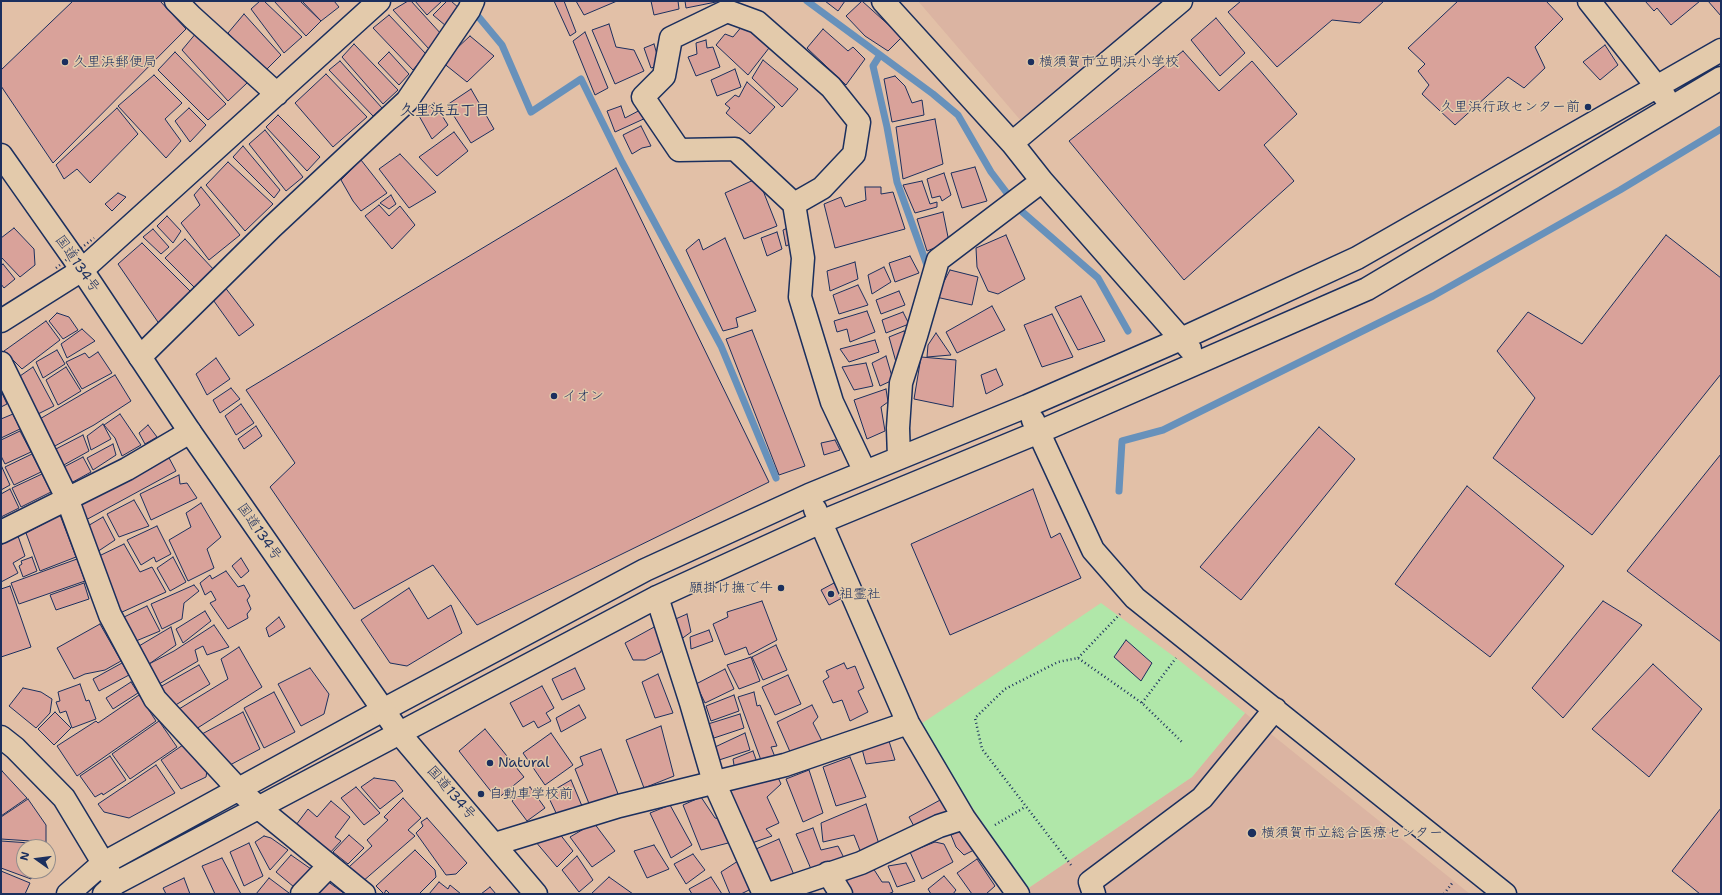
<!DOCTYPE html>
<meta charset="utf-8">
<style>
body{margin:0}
#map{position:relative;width:1722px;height:895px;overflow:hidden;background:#e2c0a7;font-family:"Shantell Sans",sans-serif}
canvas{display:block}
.frame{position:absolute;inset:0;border:2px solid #1b2f5e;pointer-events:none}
.north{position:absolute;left:16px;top:839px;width:40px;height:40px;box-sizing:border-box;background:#e3caab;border:1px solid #938c8c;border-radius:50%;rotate:284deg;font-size:11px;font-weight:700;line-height:16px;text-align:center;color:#1b2f5e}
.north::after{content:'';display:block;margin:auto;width:14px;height:18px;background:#1b2f5e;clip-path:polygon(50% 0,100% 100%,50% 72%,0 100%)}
</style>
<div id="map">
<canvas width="1722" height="895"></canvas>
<div class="frame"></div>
<div class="north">N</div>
</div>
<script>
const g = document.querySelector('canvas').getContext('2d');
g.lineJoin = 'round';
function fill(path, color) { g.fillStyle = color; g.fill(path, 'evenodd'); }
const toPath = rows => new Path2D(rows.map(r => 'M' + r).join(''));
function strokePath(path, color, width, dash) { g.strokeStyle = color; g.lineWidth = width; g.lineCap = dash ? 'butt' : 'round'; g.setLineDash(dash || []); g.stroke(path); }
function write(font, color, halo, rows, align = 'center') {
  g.font = font + ' "Shantell Sans","Klee One",sans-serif'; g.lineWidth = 3; g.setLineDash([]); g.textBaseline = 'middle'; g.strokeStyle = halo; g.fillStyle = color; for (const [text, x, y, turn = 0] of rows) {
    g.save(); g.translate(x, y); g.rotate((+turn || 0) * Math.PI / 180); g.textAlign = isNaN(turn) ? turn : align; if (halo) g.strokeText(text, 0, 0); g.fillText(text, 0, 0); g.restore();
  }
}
const built = toPath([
 [918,1,1163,1,1022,122],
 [1245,713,1470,894,1031,894,1027,889,1192,777]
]);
const green = toPath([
 [1101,603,1180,661,1245,713,1192,777,1027,889,918,726]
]);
const stream = toPath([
 [807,1,933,94,958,115,991,172,1019,209,1098,278,1128,331],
 [472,9,502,45,531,112,581,79,622,162,721,346,776,478],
 [880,55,873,66,887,127,897,182,928,268],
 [1119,491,1122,441,1163,430,1433,296,1620,190,1721,129]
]);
const building = toPath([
 [73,1,160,1,186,29,53,163,1,86,1,70,73,1],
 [260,1,264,1,302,37,284,53,251,9,260,1],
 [274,1,300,1,321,21,306,36,274,1],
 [302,1,334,1,339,7,321,21,302,1],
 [408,1,411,1,442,35,429,49,393,10,408,1],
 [415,1,442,1,427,15,415,1],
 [447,1,451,1,460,9,446,26,433,15,447,1],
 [554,1,564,1,576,32,570,36,554,1],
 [576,1,617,1,584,15,576,1],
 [651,1,678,1,679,9,654,15,651,1],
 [685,1,716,1,716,2,686,8,685,1],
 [825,1,845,1,838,11,825,1],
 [862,1,902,37,888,51,865,36,846,16,862,1],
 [1241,1,1384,1,1360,23,1332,20,1277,67,1228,12,1241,1],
 [1458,1,1546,1,1563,19,1535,47,1545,68,1524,88,1508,77,1455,125,1422,94,1429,85,1418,71,1425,64,1408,48,1458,1],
 [1645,1,1700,1,1671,25,1657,8,1654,11,1645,1],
 [1708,1,1721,1,1721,16,1708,1],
 [244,14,281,55,265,71,228,33,244,14],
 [389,15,426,54,413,70,373,28,389,15],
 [1216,18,1245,53,1220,76,1191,40,1216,18],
 [609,24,616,47,634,50,644,71,615,84,592,30,609,24],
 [743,25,769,48,748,75,716,45,725,34,733,37,743,25],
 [823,29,848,51,853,47,865,59,846,85,807,48,823,29],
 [197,32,247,83,228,101,182,50,197,32],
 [585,32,608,88,595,95,573,41,585,32],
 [470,36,494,56,467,82,442,62,470,36],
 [706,40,707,48,713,47,720,67,696,76,688,57,697,54,696,43,706,40],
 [354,44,398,90,383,104,342,57,354,44],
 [654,44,660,65,651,68,644,48,654,44],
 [1605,45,1618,65,1600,80,1583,62,1605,45],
 [1183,51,1219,91,1252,61,1297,114,1264,145,1294,181,1184,280,1069,141,1183,51],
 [175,52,226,104,208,120,158,70,175,52],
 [389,52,409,74,399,85,378,63,389,52],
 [763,60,798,89,782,107,752,78,763,60],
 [340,61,382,108,373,116,329,70,340,61],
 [735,69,741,87,717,96,711,80,735,69],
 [326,74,367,117,333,147,295,103,326,74],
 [154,75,182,103,165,119,181,141,166,158,118,106,154,75],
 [895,76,905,86,912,103,922,100,924,115,892,122,884,79,895,76],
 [747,82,775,107,750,134,726,113,730,108,725,104,735,95,739,97,747,82],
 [471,89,494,129,471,143,447,105,471,89],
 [434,103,448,125,432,139,418,114,434,103],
 [621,106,625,118,644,108,648,117,615,132,607,111,621,106],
 [117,108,138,134,90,183,77,169,64,179,56,165,117,108],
 [189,108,206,125,190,142,175,121,189,108],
 [278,115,320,157,307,171,266,127,278,115],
 [935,119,943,164,903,179,896,127,935,119],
 [641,126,651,146,642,148,632,154,623,135,641,126],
 [265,130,303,177,286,191,249,144,265,130],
 [454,132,468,151,437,176,419,157,454,132],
 [243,146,280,190,274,198,233,157,243,146],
 [400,154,436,192,409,208,379,169,400,154],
 [361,160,387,193,361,211,353,201,341,180,361,160],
 [228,162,273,204,245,231,206,185,228,162],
 [975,167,987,201,962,208,951,173,975,167],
 [616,168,769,482,477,625,433,565,354,609,270,487,295,463,246,390,616,168],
 [944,173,951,195,942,201,940,196,932,198,927,179,944,173],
 [758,178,777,226,744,239,725,193,758,178],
 [922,181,930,204,937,202,937,207,915,213,903,185,922,181],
 [201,187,240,235,209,260,181,223,200,205,194,195,201,187],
 [865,187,881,187,881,194,893,192,905,229,835,248,824,204,841,197,845,207,866,200,865,187],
 [118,193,126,197,112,211,105,204,118,193],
 [391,195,396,204,389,209,380,203,391,195],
 [379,205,389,216,400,206,415,225,392,249,365,216,379,205],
 [943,212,949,242,927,251,917,219,943,212],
 [167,216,181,231,173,243,157,226,167,216],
 [790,227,797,241,786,246,783,230,790,227],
 [14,228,34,249,35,265,20,277,1,257,1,238,14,228],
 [153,229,169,247,161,254,143,237,153,229],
 [777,232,782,249,767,256,761,238,777,232],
 [1006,235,1025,279,998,294,988,291,977,267,976,248,1006,235],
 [1666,235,1721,278,1721,374,1592,535,1493,458,1535,398,1497,351,1528,312,1582,344,1666,235],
 [725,238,756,311,736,318,738,327,723,331,686,250,699,239,703,250,725,238],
 [185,239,215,271,195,288,165,258,185,239],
 [142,243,191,292,160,325,118,264,142,243],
 [910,256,919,273,895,282,889,263,910,256],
 [855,262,858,279,830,291,827,271,855,262],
 [3,264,15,279,4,288,1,284,1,266,3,264],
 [884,267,891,282,872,294,868,275,884,267],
 [950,270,978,277,972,305,936,297,950,270],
 [858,285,868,305,839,314,833,295,858,285],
 [224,286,254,325,239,336,211,297,224,286],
 [899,291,905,305,881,314,876,300,899,291],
 [1081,296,1105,341,1078,350,1055,307,1081,296],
 [992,306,1005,330,957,353,946,332,992,306],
 [867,311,875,332,850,342,847,329,837,332,834,321,867,311],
 [903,312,909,324,886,333,882,320,903,312],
 [57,313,69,317,78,330,63,339,49,321,57,313],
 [1052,314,1073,357,1042,367,1024,325,1052,314],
 [46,321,60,340,22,369,4,351,46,321],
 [82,329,95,341,67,358,61,344,82,329],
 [752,330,805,466,779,475,726,339,752,330],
 [904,331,906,338,903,361,896,362,889,337,904,331],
 [936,333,951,355,927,357,928,345,936,333],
 [875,340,879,352,849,362,840,349,875,340],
 [57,350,65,364,43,378,36,362,57,350],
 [98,352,112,373,82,389,66,362,85,353,89,358,98,352],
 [886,356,893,380,880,386,872,363,886,356],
 [921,357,956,360,953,407,914,399,921,357],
 [216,358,230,379,207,395,196,374,216,358],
 [866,363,873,386,854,390,842,367,866,363],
 [33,367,54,406,36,415,20,376,33,367],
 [66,367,81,391,58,405,46,380,66,367],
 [996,369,1003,385,986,394,981,375,996,369],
 [115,375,131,401,94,425,53,447,38,420,115,375],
 [231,388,240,399,220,413,213,400,231,388],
 [886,389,888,402,881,407,885,431,867,439,854,400,886,389],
 [1,391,7,404,1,407,1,391],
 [241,404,254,423,236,435,225,416,241,404],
 [13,414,20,429,1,438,1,419,13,414],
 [120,414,141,445,122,456,115,438,104,425,120,414],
 [103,424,111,439,91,450,87,436,103,424],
 [148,425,157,437,145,444,139,433,148,425],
 [256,426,262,436,244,449,238,439,256,426],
 [1319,427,1355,459,1241,600,1200,567,1319,427],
 [20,431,31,452,5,464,1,456,1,440,20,431],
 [83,435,89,451,62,466,54,450,83,435],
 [835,440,840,450,824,455,821,443,835,440],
 [113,444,116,455,93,470,87,458,113,444],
 [32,454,41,472,14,485,5,467,32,454],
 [1721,454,1721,642,1627,571,1721,454],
 [168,456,176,471,84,521,79,504,168,456],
 [83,457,91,472,71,483,62,468,83,457],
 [1,465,10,485,1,490,1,465],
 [42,474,51,492,21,507,12,488,42,474],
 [179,475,180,484,187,483,197,498,151,520,140,494,179,475],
 [1467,486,1564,566,1490,657,1395,584,1467,486],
 [10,489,19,508,1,517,1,494,10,489],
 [1033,489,1051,538,1060,533,1081,578,950,635,911,544,1033,489],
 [134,500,149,526,119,537,107,514,134,500],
 [201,503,221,537,207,549,214,568,188,581,169,540,191,527,186,513,201,503],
 [60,515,76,557,40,571,26,533,60,515],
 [103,517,115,540,97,552,86,527,103,517],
 [157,526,171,554,156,562,154,557,141,565,127,540,157,526],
 [18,536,25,556,13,563,18,573,1,582,1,545,18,536],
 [124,544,140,572,152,567,166,592,120,613,99,556,124,544],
 [32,557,37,571,23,577,19,566,22,564,21,561,32,557],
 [173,557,186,582,170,591,157,568,173,557],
 [241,558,249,571,241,578,232,566,241,558],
 [77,559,85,581,19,604,11,583,77,559],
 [226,571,238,587,244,585,250,596,247,600,251,609,247,614,248,618,228,629,210,603,216,600,211,591,205,595,200,583,210,575,212,579,226,571],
 [84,583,89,599,56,610,50,595,84,583],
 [834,583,842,598,829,605,821,590,834,583],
 [194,585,199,591,184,603,182,619,162,629,151,604,194,585],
 [10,586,31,647,1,657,1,589,10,586],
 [409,588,428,619,451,605,462,633,407,666,390,663,361,620,409,588],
 [762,601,777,640,749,655,746,647,725,655,713,624,728,617,727,612,762,601],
 [1603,601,1642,625,1563,718,1532,688,1603,601],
 [147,606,160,631,136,641,122,618,147,606],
 [205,611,211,621,183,643,176,629,205,611],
 [687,614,691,632,680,640,671,621,687,614],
 [279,617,285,627,269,637,266,628,279,617],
 [100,624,121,661,105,670,85,674,74,679,57,648,100,624],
 [214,625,229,647,207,655,203,646,195,650,198,661,159,684,149,664,174,651,214,625],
 [656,626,664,645,660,653,645,660,633,660,625,643,656,626],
 [171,627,176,645,149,664,139,646,171,627],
 [709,630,713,641,691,649,690,637,709,630],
 [1126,640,1152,663,1141,681,1114,657,1126,640],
 [776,645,787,670,763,680,752,657,776,645],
 [239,647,262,687,196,729,179,709,228,679,221,659,239,647],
 [751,657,760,681,739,689,727,665,751,657],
 [122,663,129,675,99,691,93,679,122,663],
 [844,663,847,669,855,666,864,688,858,691,868,712,850,721,842,700,833,703,823,681,829,677,826,671,844,663],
 [1653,664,1702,709,1649,777,1592,729,1653,664],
 [199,665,210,684,174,706,160,687,199,665],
 [310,668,329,694,324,714,301,726,278,684,310,668],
 [575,668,585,689,562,700,552,679,575,668],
 [725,669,734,689,705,703,696,684,725,669],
 [658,674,673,713,655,718,642,682,658,674],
 [788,675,801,704,775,715,762,687,788,675],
 [131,682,138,693,113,709,106,698,131,682],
 [80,684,86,701,89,700,96,719,72,728,66,711,60,713,56,702,60,701,58,692,80,684],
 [542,686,554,708,546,713,551,721,538,728,534,721,523,727,510,703,542,686],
 [23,688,41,692,52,699,50,713,36,728,9,706,23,688],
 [274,692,295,732,264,748,244,708,274,692],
 [754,692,757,706,760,705,777,746,771,747,775,757,762,763,738,697,754,692],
 [139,695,156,721,77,776,57,746,96,721,98,723,139,695],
 [734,695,739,711,711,721,706,706,734,695],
 [579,705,586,718,561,732,556,718,579,705],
 [812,705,818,717,813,723,822,741,791,754,777,722,812,705],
 [55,712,71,728,54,745,38,729,55,712],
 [243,712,260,749,230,765,202,734,243,712],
 [740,714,744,728,714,738,708,724,740,714],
 [159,721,177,747,130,779,112,754,159,721],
 [661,726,674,776,644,788,626,740,661,726],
 [485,729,524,777,497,799,459,751,485,729],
 [551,733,573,765,545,785,523,753,551,733],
 [745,733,750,750,719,760,715,747,745,733],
 [888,738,895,760,866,764,861,745,888,738],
 [183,745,207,771,206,777,181,789,161,760,183,745],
 [601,749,618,794,590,806,575,769,583,765,580,757,601,749],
 [753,751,758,765,735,771,733,759,753,751],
 [110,756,126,780,103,795,102,793,95,797,80,776,110,756],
 [850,757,866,797,836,806,823,767,850,757],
 [156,765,175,793,129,818,104,812,98,804,156,765],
 [809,770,823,813,803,822,786,779,809,770],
 [2,771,27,798,1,816,1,772,2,771],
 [776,773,781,784,767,797,779,823,766,829,772,836,749,844,724,789,776,773],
 [374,778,395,781,403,791,380,809,361,787,374,778],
 [571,780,582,806,558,817,547,794,571,780],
 [356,787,380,813,364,825,341,798,356,787],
 [530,787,545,808,527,821,512,801,530,787],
 [701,797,715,818,720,819,732,842,701,850,683,805,701,797],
 [403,798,421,818,408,830,415,836,362,882,349,867,372,846,367,840,388,820,384,817,403,798],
 [28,799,46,825,46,842,1,839,1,817,28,799],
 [942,799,950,814,916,830,909,817,942,799],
 [331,801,350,817,335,837,341,841,328,855,296,825,308,809,317,817,331,801],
 [866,804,879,844,861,853,854,835,823,842,821,823,866,804],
 [670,805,692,845,671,858,650,813,670,805],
 [1721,808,1721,894,1700,894,1672,871,1721,808],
 [427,818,467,863,456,874,446,875,416,833,423,826,421,822,427,818],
 [594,823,615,851,592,867,570,837,594,823],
 [813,828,821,850,838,846,844,858,811,869,796,834,813,828],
 [964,829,974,850,964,855,956,847,951,835,964,829],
 [559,833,573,851,557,867,535,841,559,833],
 [349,835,364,848,348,864,333,852,349,835],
 [264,836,271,838,288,850,270,870,255,842,264,836],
 [779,839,794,875,766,886,754,856,756,849,779,839],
 [1,841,44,844,43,847,24,847,24,871,34,871,31,879,1,868,1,841],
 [935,842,944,844,953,862,922,879,910,852,935,842],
 [249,843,263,876,244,886,230,852,249,843],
 [654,845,669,869,647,878,634,851,654,845],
 [415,850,435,870,436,877,419,894,390,894,386,890,384,894,376,886,415,850],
 [693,854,705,870,686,884,674,864,693,854],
 [291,855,311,869,294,887,276,872,291,855],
 [577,856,593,880,579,892,562,870,577,856],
 [222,858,241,894,215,894,202,866,222,858],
 [977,859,995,886,986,894,972,894,957,873,977,859],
 [738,861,751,889,741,894,730,894,721,872,738,861],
 [906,863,915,881,897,887,888,866,906,863],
 [873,868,882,882,889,882,893,892,888,894,849,894,842,880,873,868],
 [1,871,30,883,25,894,1,894,1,871],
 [944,876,956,890,953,894,931,894,928,889,944,876],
 [609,877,633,894,591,894,609,877],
 [711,877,722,894,692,894,689,889,711,877],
 [184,878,190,894,166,894,163,888,184,878],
 [269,878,289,893,288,894,256,894,269,878],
 [327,881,345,894,316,894,327,881],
 [439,882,448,889,450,885,461,894,429,894,439,882],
 [490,887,496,894,481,894,490,887]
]);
const path = toPath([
 [1078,658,1120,614],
 [1142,703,1176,658],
 [995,825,1025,807],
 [1071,865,982,749,975,718,1005,689,1058,662,1078,658,1142,703,1182,742],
 [1444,894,1453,882]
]);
const minor = toPath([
 [176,1,192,17,277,94],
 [883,1,1012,143,1042,181,1190,349],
 [1589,1,1665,97],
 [1012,143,1181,1],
 [794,204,822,188,854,154,859,122,831,87,757,22,727,11,671,38,664,76,643,97,679,150,735,149,794,204,803,258,800,297,832,402,865,472],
 [1,321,82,270,379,1],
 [140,357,272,227,407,101,469,10,473,1],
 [1,363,67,498,110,615,155,699,238,789,259,808,364,894],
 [1033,420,1093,550,1135,598,1505,894],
 [899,458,898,428,901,383,916,336,938,260,1042,181],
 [815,509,908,723,964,818,1018,894],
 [1,532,127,469,190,432],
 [657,597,691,703,714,782,764,894],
 [1,737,15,748,64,798,111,876],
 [495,844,619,806,785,765,908,723],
 [828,873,841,894],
 [68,894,102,864,383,710,645,570,809,495,1027,406,1181,339,1357,258,1721,50],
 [104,894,116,883,657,597,821,522,1039,432,1367,289,1721,78],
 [302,894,329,866],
 [769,894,861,863,939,826,964,818],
 [1094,894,1090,882,1202,798,1275,709]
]);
const highway = toPath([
 [1,155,82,270,190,432,400,734,536,894]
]);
const pathBridge = toPath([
 [56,268,94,238]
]);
const markers = [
 [65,62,4,"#1b2f5e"],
 [1031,62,4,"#1b2f5e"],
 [1588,107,4,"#1b2f5e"],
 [554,396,4,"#1b2f5e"],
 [781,588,4,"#1b2f5e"],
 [831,594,4,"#1b2f5e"],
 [490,763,4,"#1b2f5e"],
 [481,794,4,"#1b2f5e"],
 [1252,833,5,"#1b2f5e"]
];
const poiNames = [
 ["久里浜郵便局",73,62],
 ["横須賀市立明浜小学校",1039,62],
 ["久里浜行政センター前",1580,107,"right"],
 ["イオン",562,396],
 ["願掛け撫で牛",773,588,"right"],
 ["祖霊社",839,594],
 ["Natural",498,763],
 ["自動車学校前",489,794],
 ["横須賀市立総合医療センター",1261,833]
];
const streetNames = [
 ["国道134号",77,264,55],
 ["国道134号",259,532,55],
 ["国道134号",451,793,49]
];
const neighbourhoodNames = [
 ["久里浜五丁目",445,111]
];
fill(built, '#dbb4a2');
fill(green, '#b0e7a9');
strokePath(stream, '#6791bb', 7);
fill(building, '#d9a29a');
strokePath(building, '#1b2f5e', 1);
strokePath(minor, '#1b2f5e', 25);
strokePath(highway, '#1b2f5e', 25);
strokePath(path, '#1b2f5e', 2.5, [1, 3]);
strokePath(minor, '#e3caab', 22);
strokePath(highway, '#e3caab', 22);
strokePath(pathBridge, '#1b2f5e', 2.5, [1, 3]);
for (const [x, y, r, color] of markers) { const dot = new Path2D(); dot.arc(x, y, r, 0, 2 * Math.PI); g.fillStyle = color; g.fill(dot); strokePath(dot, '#e3caab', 1.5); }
write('14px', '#1b2f5e', '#e3caab', poiNames, 'left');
write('14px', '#1b2f5e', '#e3caab', streetNames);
write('bold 15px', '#1b2f5e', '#e3caab', neighbourhoodNames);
</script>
